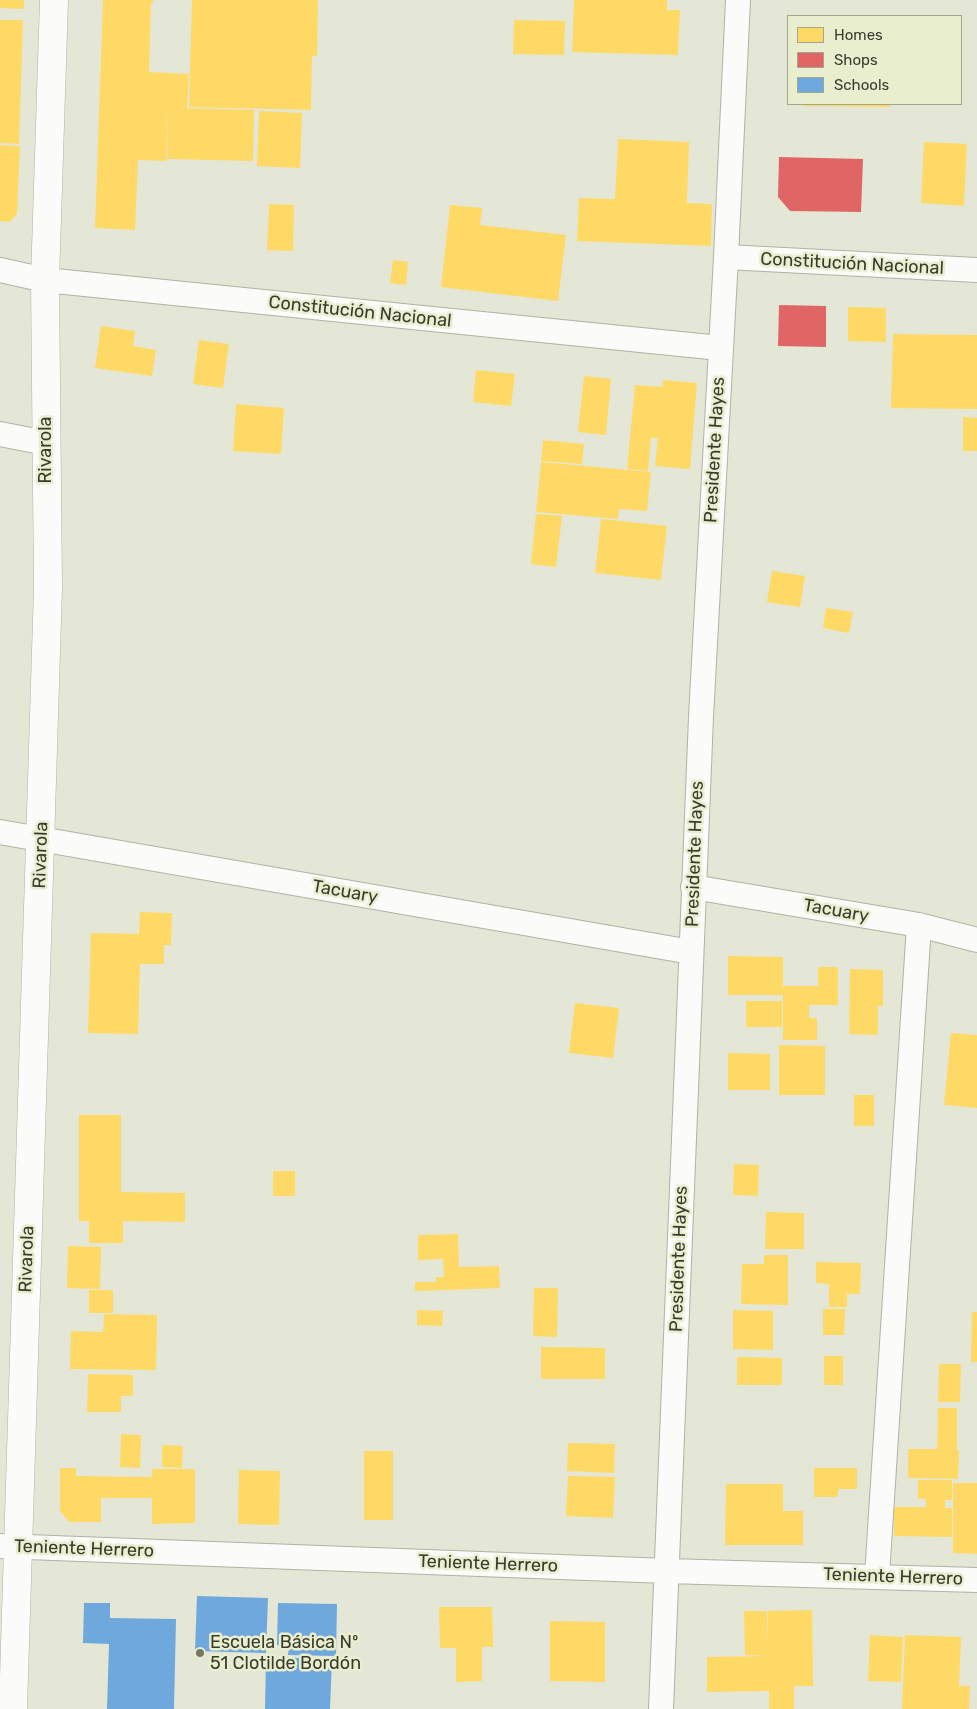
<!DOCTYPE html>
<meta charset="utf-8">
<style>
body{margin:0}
#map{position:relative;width:977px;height:1709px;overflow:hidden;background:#e4e7d5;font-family:Rubik,sans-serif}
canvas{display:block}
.legend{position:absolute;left:787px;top:15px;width:175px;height:90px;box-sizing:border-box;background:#e9eece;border:1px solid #a3a68e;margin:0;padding:6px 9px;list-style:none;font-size:15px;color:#393b2f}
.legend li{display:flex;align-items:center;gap:10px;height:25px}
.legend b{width:25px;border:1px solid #a3a68e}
</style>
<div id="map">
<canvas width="977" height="1709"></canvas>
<ul class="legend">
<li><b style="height:14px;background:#ffd966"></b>Homes</li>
<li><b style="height:14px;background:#e06666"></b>Shops</li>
<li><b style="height:14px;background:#6fa8dc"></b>Schools</li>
</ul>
</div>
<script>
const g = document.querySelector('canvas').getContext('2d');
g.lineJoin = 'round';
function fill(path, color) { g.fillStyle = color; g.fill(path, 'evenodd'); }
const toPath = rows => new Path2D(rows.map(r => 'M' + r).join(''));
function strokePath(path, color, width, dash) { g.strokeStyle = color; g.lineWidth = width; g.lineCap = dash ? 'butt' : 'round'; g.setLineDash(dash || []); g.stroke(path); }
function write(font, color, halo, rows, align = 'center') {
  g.font = font + ' Rubik,sans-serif'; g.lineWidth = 5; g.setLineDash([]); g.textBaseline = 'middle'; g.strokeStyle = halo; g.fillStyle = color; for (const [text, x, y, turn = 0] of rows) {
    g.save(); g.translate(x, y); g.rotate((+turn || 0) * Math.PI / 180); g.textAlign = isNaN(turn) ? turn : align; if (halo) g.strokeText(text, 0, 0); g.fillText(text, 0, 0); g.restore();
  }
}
const homes = toPath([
 [0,0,24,0,24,9,0,8],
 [103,0,153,0,153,3,151,3,149,72,189,74,187,108,254,110,253,161,167,159,168,107,166,161,138,160,135,230,95,228],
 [192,0,318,0,317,56,312,56,311,110,189,107],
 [574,0,667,0,667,10,680,10,678,55,572,52],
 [0,20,23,20,19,144,0,143],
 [514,20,565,21,564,55,513,54],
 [802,104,891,104,890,107,802,106],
 [259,111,302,113,300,168,257,166],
 [618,139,689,142,687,203,712,204,711,246,577,241,579,198,615,199],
 [924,142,967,144,964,206,921,203],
 [0,145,20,146,17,214,10,222,0,221],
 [269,204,294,205,293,251,267,250],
 [450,205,482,208,480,225,566,235,558,301,441,287],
 [393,260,408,262,406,285,390,283],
 [848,307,886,308,886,342,848,341],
 [101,326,135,331,133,346,156,350,152,376,95,368],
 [893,334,977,335,977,409,891,408],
 [199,340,229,344,223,388,193,384],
 [476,370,515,374,511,406,473,402],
 [584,376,611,379,606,435,578,432],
 [663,380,697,383,690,469,655,466,658,438,651,438,648,471,627,469,635,385,662,387],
 [236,404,284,408,281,454,233,451],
 [963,417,977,418,977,451,963,451],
 [543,440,584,444,582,464,541,461],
 [541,462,651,472,647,511,619,509,618,519,536,512],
 [536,514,562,516,556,567,531,564],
 [601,519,667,526,661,580,595,573],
 [772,571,805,576,800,607,767,602],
 [826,608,853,612,849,633,823,628],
 [140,912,172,913,171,945,164,945,164,964,140,964,138,1034,88,1033,91,933,139,934],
 [728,956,783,957,783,986,818,986,818,967,838,967,838,1005,809,1005,809,1018,817,1018,817,1040,783,1040,783,995,728,995],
 [850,969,883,970,883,1006,878,1006,878,1035,849,1034],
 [746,1001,782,1001,782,1027,746,1027],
 [575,1003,619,1008,613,1058,569,1053],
 [951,1033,977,1035,977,1108,944,1105],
 [779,1045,825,1046,825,1095,779,1095],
 [728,1053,770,1054,770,1090,728,1090],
 [854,1095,874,1095,874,1126,854,1126],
 [79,1115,121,1115,121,1192,185,1193,185,1222,123,1221,123,1243,89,1243,89,1221,79,1221],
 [734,1164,759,1165,758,1196,733,1195],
 [273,1171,295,1171,295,1196,273,1196],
 [766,1212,804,1213,804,1249,765,1249],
 [458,1234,459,1267,499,1266,500,1288,415,1291,415,1282,436,1282,436,1277,444,1277,443,1259,418,1260,418,1235],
 [68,1246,101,1247,100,1289,67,1288],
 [764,1255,788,1255,788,1305,741,1304,742,1264,764,1264],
 [816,1262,861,1263,860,1294,847,1294,847,1307,829,1307,829,1284,816,1283],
 [534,1288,558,1288,557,1337,533,1336],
 [89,1290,113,1290,113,1313,89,1313],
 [823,1309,845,1309,844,1335,823,1335],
 [417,1310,443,1311,442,1326,417,1325],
 [733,1310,773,1311,773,1350,733,1349],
 [972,1312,977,1312,977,1362,971,1362],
 [104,1314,157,1315,156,1370,70,1369,71,1331,103,1332],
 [541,1347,605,1348,605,1379,541,1379],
 [824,1356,843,1356,843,1385,824,1385],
 [737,1357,782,1358,782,1385,737,1385],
 [939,1364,961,1364,960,1402,938,1402],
 [88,1374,133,1375,133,1396,121,1396,121,1412,87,1412],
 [938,1408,957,1408,957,1450,959,1450,958,1479,908,1478,908,1449,937,1449],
 [121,1434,141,1435,140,1468,120,1467],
 [568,1443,615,1444,614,1473,567,1471],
 [162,1445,183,1446,182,1468,162,1467],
 [364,1451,393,1451,393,1520,364,1520],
 [60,1468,76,1468,76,1476,152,1477,152,1469,195,1469,195,1523,152,1524,152,1498,101,1498,101,1522,69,1522,60,1511],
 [814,1468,857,1468,857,1489,838,1489,838,1497,814,1497],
 [239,1470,280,1471,279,1525,238,1524],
 [568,1476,615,1477,613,1518,566,1516],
 [918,1480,952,1480,952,1500,945,1500,945,1508,952,1508,952,1537,894,1536,894,1507,926,1507,926,1499,918,1499],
 [953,1483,977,1483,977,1554,953,1553],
 [726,1484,783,1484,783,1511,803,1511,803,1545,725,1545],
 [439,1607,492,1607,493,1647,482,1647,482,1681,456,1682,456,1648,440,1648],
 [812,1610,813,1686,794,1686,794,1709,769,1709,769,1691,707,1692,707,1657,768,1656,745,1655,744,1611,767,1611,768,1649,768,1611],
 [550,1621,605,1622,605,1682,550,1681],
 [870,1635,903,1637,901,1682,868,1681],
 [905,1635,961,1637,959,1686,970,1686,969,1709,902,1709]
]);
const shops = toPath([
 [779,157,863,159,861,212,790,211,778,197],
 [779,305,826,306,826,347,778,346]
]);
const schools = toPath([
 [197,1596,268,1598,266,1653,195,1651],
 [84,1603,110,1603,110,1618,176,1619,174,1709,107,1709,109,1644,83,1643],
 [278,1603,337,1604,336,1656,288,1655,289,1646,277,1645],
 [266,1657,332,1659,330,1709,265,1709]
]);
const street = toPath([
 [726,257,977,270],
 [0,270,45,280,720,348],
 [0,434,46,443],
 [0,832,691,952],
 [693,887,919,925,977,940],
 [0,1546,667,1571,977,1580],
 [877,1576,919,925],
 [661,1709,701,717,726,257,738,0]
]);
const secondary = toPath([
 [13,1709,48,588,45,280,54,0]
]);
const markers = [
 [200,1653,5,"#757769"]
];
const streetNames = [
 ["Constitución Nacional",852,264,3],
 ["Constitución Nacional",360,312,6],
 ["Rivarola",46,450,-90],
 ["Presidente Hayes",715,450,-87],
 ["Presidente Hayes",695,854,-88],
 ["Rivarola",41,855,-88],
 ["Tacuary",345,892,10],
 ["Tacuary",836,911,10],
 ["Rivarola",27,1259,-88],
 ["Presidente Hayes",679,1259,-88],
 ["Teniente Herrero",84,1549,2],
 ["Teniente Herrero",488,1564,2],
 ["Teniente Herrero",893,1577,2]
];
const poiNames = [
 ["Escuela Básica Nº",210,1643],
 ["51 Clotilde Bordón",210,1664]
];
fill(homes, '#ffd966');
fill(shops, '#e06666');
fill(schools, '#6fa8dc');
strokePath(street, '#b0b2a4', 26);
strokePath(secondary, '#b0b2a4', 29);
strokePath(street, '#fbfbf9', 24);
strokePath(secondary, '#fbfbf9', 28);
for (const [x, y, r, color] of markers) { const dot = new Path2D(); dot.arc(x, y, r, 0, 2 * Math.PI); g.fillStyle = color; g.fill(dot); strokePath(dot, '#e9eece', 2); }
write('18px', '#393b2f', '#e9eece', streetNames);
write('18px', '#393b2f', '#e9eece', poiNames, 'left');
</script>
